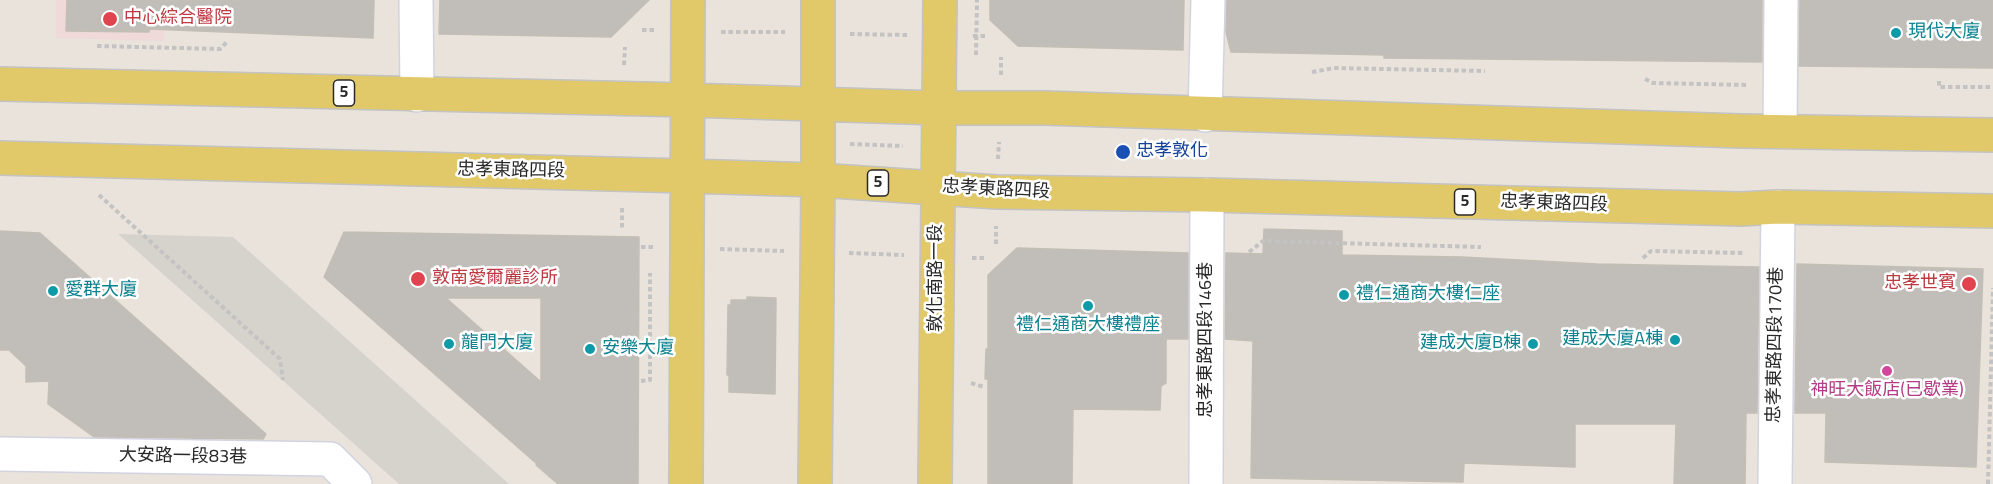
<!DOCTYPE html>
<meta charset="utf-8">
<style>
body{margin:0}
canvas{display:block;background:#e9e3db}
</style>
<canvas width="1993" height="484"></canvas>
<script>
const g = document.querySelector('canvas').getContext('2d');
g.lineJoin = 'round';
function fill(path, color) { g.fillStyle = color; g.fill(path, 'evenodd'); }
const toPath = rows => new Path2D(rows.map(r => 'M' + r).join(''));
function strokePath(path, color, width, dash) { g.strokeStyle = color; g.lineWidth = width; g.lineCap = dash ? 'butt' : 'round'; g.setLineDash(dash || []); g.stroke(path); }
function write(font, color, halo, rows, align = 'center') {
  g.font = font + ' "Titillium Web","Noto Sans TC",sans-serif'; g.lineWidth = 5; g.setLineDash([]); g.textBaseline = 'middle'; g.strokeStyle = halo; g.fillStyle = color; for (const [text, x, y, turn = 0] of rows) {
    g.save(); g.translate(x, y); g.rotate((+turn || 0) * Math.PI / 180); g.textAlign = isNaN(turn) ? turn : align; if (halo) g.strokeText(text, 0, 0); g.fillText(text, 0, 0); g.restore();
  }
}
const medical = toPath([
 [56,0,165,0,164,41,56,38]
]);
const plaza = toPath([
 [118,234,233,237,509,484,399,484]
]);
const building = toPath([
 [67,0,374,0,373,38,149,29,149,32,66,31,67,0],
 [440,0,649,0,611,37,439,34,440,0],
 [990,0,1184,0,1183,50,1018,46,990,20,990,0],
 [1227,0,1762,0,1762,62,1384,58,1384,55,1231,52,1226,32,1227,0],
 [1800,0,1993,0,1993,68,1799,66,1800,0],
 [1264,229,1342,231,1342,255,1462,257,1597,264,1759,267,1757,413,1746,413,1745,484,1674,484,1676,424,1575,424,1575,467,1464,463,1463,482,1251,478,1253,341,1225,339,1226,253,1263,254,1264,229],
 [0,231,40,233,266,434,263,439,94,437,48,404,49,381,26,382,26,366,9,350,0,350,0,231],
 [344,232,639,237,638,484,558,484,536,465,537,464,324,277,344,232],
 [446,298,541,298,541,382,446,298],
 [1017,248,1188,253,1188,339,1166,339,1166,383,1161,386,1160,410,1073,409,1072,484,988,484,988,379,985,379,986,349,988,349,988,275,1017,248],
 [1797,264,1983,269,1976,467,1825,462,1826,413,1795,413,1797,264],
 [747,297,776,298,775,394,729,392,729,375,727,375,728,305,731,305,731,300,747,300,747,297]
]);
const path = toPath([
 [642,30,656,30],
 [721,32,785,32],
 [850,34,908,35],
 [973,36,987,36],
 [97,46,220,49,227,42],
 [976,55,977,0],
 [624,65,625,47],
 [1312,72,1334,68,1485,71],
 [1001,75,1001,57],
 [1645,79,1653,83,1748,85],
 [1939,81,1939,87,1993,87],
 [850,144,903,146],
 [998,159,999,142],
 [99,195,280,359,283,380],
 [622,208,622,228],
 [996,244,996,226],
 [641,247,655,247],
 [720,249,784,251],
 [1249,252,1263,241,1481,247],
 [849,253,904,255],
 [972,258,987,258],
 [1643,258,1651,251,1744,253],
 [641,381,650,380,650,273],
 [971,383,984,387],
 [1988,484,1993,288]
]);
const minor = toPath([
 [416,0,417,95],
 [1205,115,1208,0],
 [1780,131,1781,0],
 [0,454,330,459,355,484],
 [1206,484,1207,195],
 [1775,484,1778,207]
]);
const major = toPath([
 [0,84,688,100,938,108,1045,108,1741,131,1993,135],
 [0,158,687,176,818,180,997,192,1207,195,1741,209,1778,207,1993,211],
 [686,484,688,0],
 [815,484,818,180,818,0],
 [935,484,940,0]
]);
const markers = [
 [110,19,8,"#e0444e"],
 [1896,33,6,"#0f9aa8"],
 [1123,152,8,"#1a4fb4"],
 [418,279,8,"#e0444e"],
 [1969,284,8,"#e0444e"],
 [53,291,6,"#0f9aa8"],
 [1344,295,6,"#0f9aa8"],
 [1088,306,6,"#0f9aa8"],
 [1675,340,6,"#0f9aa8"],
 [449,344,6,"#0f9aa8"],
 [1533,344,6,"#0f9aa8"],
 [590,349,6,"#0f9aa8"],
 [1887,371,6,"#d1479c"]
];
const shields = [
 [344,93,21],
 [878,183,21],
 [1465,202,21]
];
const shieldNames = [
 ["5",344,93],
 ["5",878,183],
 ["5",1465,202]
];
const healthNames = [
 ["中心綜合醫院",124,19],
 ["敦南愛爾麗診所",432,279],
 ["忠孝世賓",1956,284,"right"]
];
const cultureNames = [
 ["現代大廈",1908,33],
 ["愛群大廈",65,291],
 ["禮仁通商大樓仁座",1356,295],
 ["禮仁通商大樓禮座",1088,326,"center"],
 ["建成大廈A棟",1663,340,"right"],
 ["龍門大廈",461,344],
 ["建成大廈B棟",1521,344,"right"],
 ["安樂大廈",602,349]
];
const transitNames = [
 ["忠孝敦化",1136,152]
];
const streetNames = [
 ["忠孝東路四段",511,171,1],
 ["忠孝東路四段",996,190,3],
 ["忠孝東路四段",1554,204,2],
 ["敦化南路一段",937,278,-90],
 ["忠孝東路四段146巷",1207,340,-90],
 ["忠孝東路四段170巷",1776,345,-89],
 ["大安路一段83巷",183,457,1]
];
const hotelNames = [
 ["神旺大飯店(已歇業)",1887,391]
];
fill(medical, '#efd9d9');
fill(plaza, '#d6d3cd');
fill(building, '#c1bdb8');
strokePath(building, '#c4bfb5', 1.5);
strokePath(minor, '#d1d3e0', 36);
strokePath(major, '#c3c3c3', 36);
strokePath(path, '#c3c3c3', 4, [4.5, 3]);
strokePath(minor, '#fff', 33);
strokePath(major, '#e1c868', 33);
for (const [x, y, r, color] of markers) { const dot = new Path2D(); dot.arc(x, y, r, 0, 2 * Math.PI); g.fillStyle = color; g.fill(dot); strokePath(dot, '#fff', 2); }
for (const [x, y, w] of shields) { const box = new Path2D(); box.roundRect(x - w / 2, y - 13, w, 26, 4.5); g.fillStyle = '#fff'; g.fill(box); strokePath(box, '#282828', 1.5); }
write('bold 16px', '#282828', null, shieldNames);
write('18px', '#be3a42', '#fff', healthNames, 'left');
write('18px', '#0d838f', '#fff', cultureNames, 'left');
write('18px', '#164399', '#fff', transitNames, 'left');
write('18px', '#282828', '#fff', streetNames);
write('18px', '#b23c85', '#fff', hotelNames);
</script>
